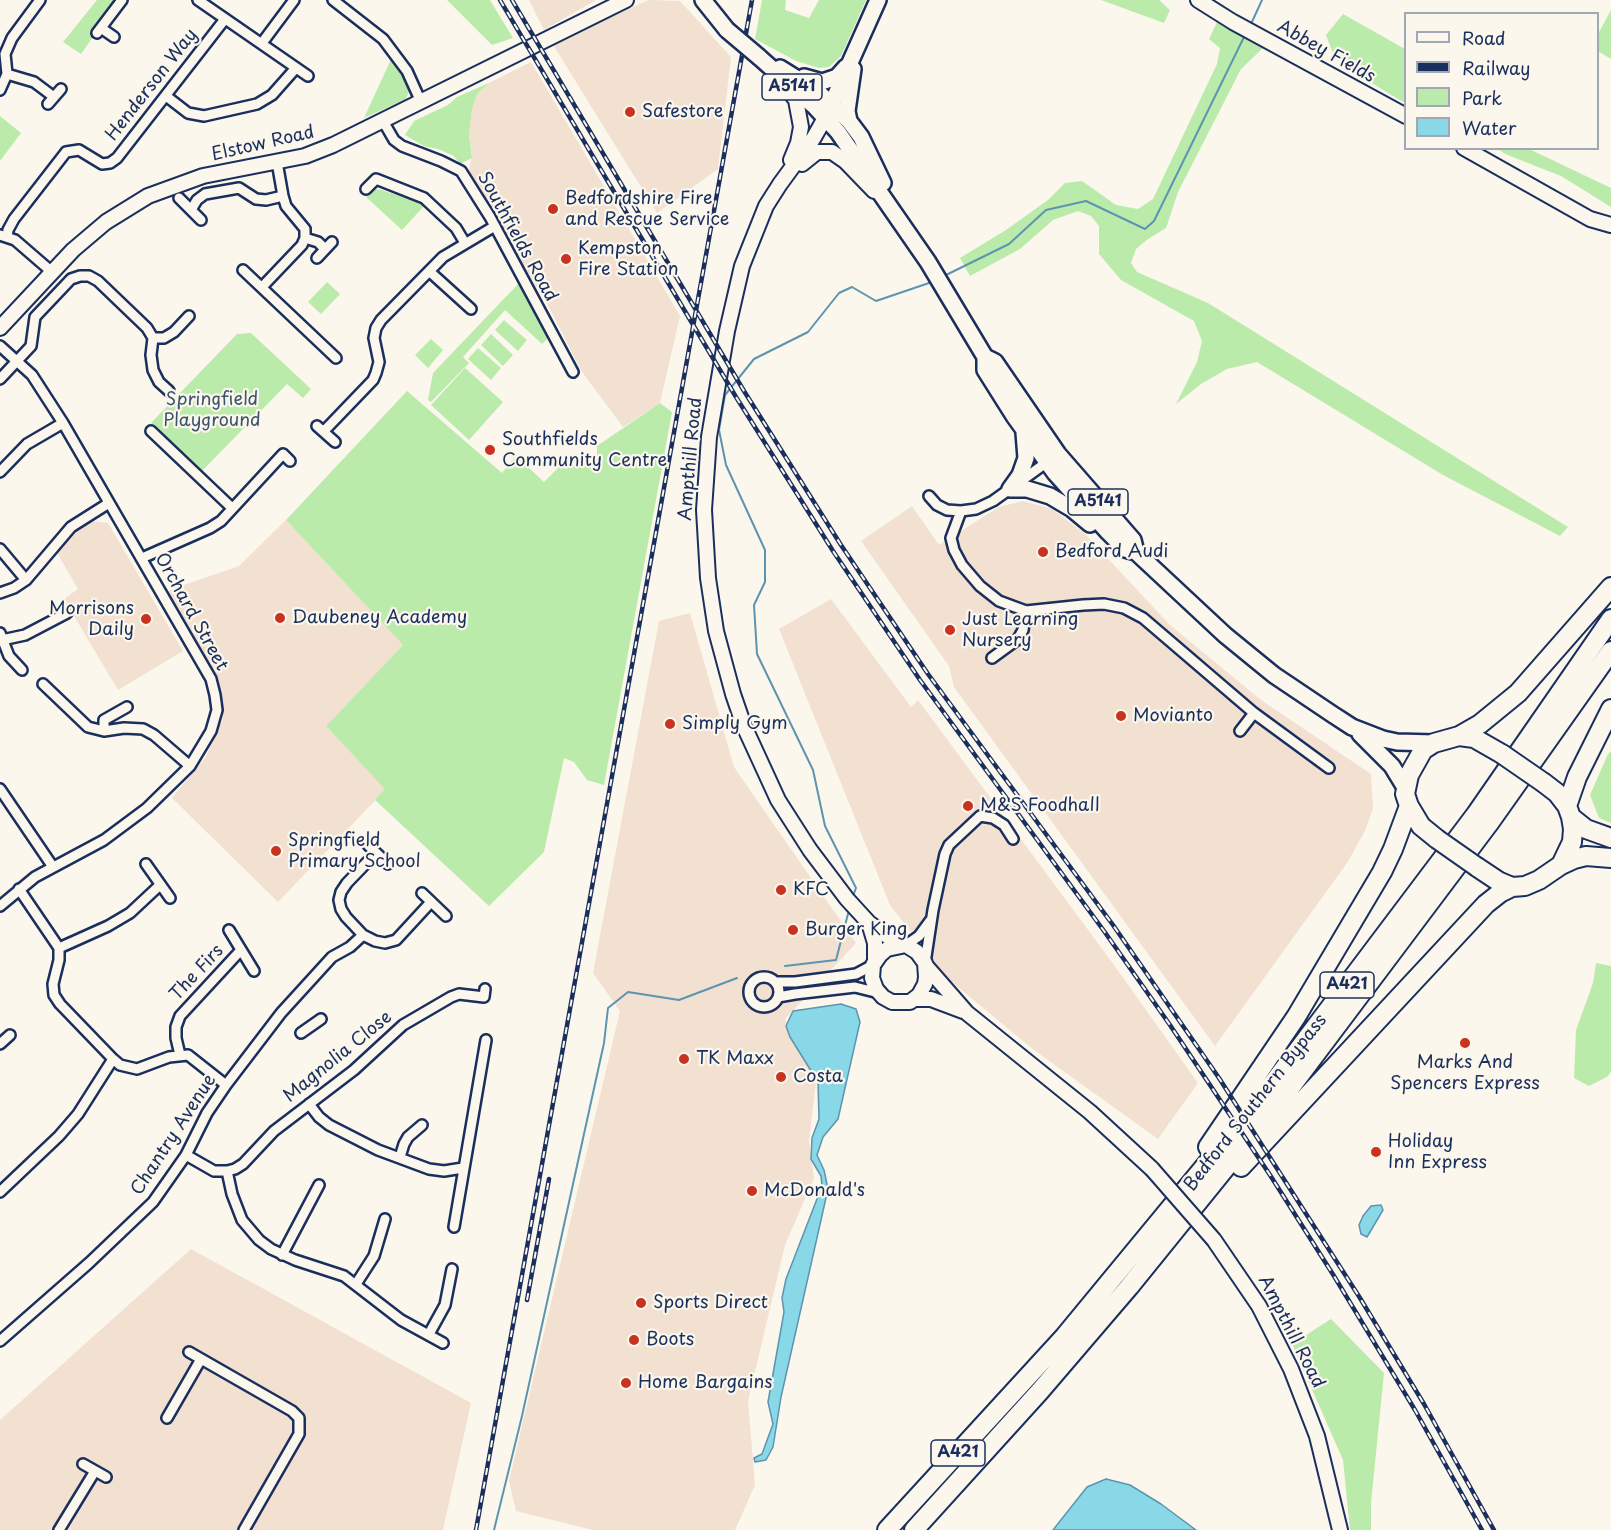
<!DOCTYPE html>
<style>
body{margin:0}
#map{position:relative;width:1611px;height:1530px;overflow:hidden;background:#fbf7ec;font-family:"Playpen Sans",sans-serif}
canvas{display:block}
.legend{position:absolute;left:1404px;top:12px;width:195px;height:138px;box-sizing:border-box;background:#fbf7ec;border:2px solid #a1a7b3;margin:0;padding:8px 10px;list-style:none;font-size:18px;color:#1b2f5e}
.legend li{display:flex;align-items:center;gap:12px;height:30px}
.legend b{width:30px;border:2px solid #a1a7b3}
</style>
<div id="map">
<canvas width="1611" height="1530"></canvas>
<ul class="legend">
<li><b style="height:8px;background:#fbf7ec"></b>Road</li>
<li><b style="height:8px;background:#1b2f5e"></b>Railway</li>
<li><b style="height:16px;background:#bbebaa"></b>Park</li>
<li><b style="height:16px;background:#89d8e7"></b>Water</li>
</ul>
</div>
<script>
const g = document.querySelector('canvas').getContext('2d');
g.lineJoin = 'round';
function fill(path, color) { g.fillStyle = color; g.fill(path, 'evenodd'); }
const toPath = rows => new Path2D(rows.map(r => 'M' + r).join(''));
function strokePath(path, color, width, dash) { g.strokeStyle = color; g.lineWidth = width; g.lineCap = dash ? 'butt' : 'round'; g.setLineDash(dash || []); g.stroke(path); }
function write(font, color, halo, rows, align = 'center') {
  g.font = font + ' "Playpen Sans",sans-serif'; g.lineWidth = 4.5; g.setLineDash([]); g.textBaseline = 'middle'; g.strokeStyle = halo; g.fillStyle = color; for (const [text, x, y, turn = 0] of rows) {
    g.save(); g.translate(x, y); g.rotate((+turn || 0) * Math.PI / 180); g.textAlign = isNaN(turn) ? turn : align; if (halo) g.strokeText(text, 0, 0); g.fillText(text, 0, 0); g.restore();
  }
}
const built = toPath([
 [529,0,596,0,544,30],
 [649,0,680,1,731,57,718,169,657,213,552,43],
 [531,62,680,316,660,403,623,427,582,372,550,309,468,175,472,155,469,135,472,110,477,94,489,83],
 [1023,501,1052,509,1084,533,1170,625,1261,700,1371,774,1373,808,1365,831,1347,863,1215,1046,954,687,949,666,861,541,912,506,939,545,999,507],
 [286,520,403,645,326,726,386,789,278,902,172,798,205,758,223,719,219,680,167,591,239,566],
 [91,521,108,523,183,651,118,690,64,599,78,589,56,551,79,527],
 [831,599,911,707,918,700,1114,965,1198,1083,1158,1139,1034,1050,947,978,890,905,779,629],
 [690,613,734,767,856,943,785,1019,816,1082,809,1141,814,1178,785,1245,748,1401,755,1485,735,1530,593,1530,516,1511,509,1481,620,1011,593,973,659,621],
 [191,1249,471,1403,443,1530,0,1530,0,1420]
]);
const green = toPath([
 [97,0,119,0,81,54,63,42],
 [447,0,490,0,513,38,492,45],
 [762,0,786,0,785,10,809,18,819,0,866,0,841,56,829,67,819,68,796,61,755,39],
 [1101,0,1159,0,1170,10,1164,23],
 [1611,10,1611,59,1598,51,1598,34],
 [1343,14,1405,49,1405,103,1353,72,1332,51,1326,35],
 [1217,22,1263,48,1241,69,1178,192,1166,228,1148,239,1136,249,1131,263,1137,272,1208,303,1568,527,1560,536,1443,475,1257,362,1227,369,1201,384,1176,404,1197,362,1202,341,1194,321,1121,280,1099,254,1099,226,1091,216,1078,211,1053,220,1020,249,970,276,960,258,1006,230,1048,200,1065,183,1082,181,1116,205,1138,209,1153,199,1217,64,1220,48,1209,39],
 [393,55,405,74,410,89,406,99,364,118],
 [489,83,477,94,472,110,469,135,472,158,460,164,454,156,438,149,424,146,405,135,414,121,448,105,457,97],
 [0,116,21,133,0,161],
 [1498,149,1529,149,1611,188,1611,207,1561,176,1505,154],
 [378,189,426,204,402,230,366,197,374,190],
 [521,281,551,335,542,344,505,310,463,357,469,363,431,402,428,400,433,373],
 [327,282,340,294,321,314,308,302],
 [504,320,527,340,518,351,495,330],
 [251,333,311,389,303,398,287,384,201,472,151,423,237,334],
 [491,334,513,355,503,366,481,345],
 [431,339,443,350,428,368,415,355],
 [478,348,501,368,491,380,468,359],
 [465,368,503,402,469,440,431,405],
 [407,391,502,473,516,456,544,482,569,457,576,466,585,457,591,464,597,458,597,446,660,403,672,412,604,785,587,780,574,762,564,758,544,852,489,906,375,800,385,789,326,726,403,645,286,520],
 [1611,751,1611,823,1599,818,1590,795,1608,754],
 [1596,963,1611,966,1611,1072,1607,1077,1589,1086,1574,1078,1576,1030,1593,983],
 [1331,1319,1384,1373,1371,1503,1371,1530,1350,1530,1343,1460,1292,1344]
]);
const water = toPath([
 [841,1004,856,1009,860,1022,838,1119,823,1137,817,1155,824,1170,828,1189,781,1397,773,1447,766,1460,755,1462,754,1458,762,1454,773,1424,768,1402,784,1312,782,1298,786,1279,822,1186,821,1176,811,1159,812,1138,819,1119,818,1082,790,1037,786,1026,793,1011,841,1004],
 [1381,1205,1383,1210,1367,1237,1361,1234,1359,1225,1363,1216,1371,1206,1381,1205],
 [1106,1479,1130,1485,1161,1504,1196,1530,1053,1530,1087,1487,1106,1479]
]);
const stream = toPath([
 [1251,24,1262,0],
 [942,277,1009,244,1046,210,1086,201,1145,229,1154,221,1245,35],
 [853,896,856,888,825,826,813,770,757,654,754,605,765,582,765,550,726,465,719,430,725,395,754,359,808,332,839,293,852,287,876,301,932,282],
 [785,966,836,960,849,910],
 [494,1530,522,1416,604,1043,608,1008,628,992,679,1000,737,978]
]);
const street = toPath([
 [198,0,308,76],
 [333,0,383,39,407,71,421,102],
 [101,28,114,37],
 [97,33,122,0],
 [262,43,294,0],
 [7,74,34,82,54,97],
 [0,90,7,74,5,54,12,38,40,0],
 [166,96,188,113,204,116,257,104,272,95,295,69],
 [48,104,61,89],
 [383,121,394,140,402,146,441,161,461,171,490,217,573,372],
 [366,189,376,179,424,198,456,228,465,243],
 [179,198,201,220],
 [191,210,197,200,205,194,239,188,256,199,266,200,283,196],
 [0,235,15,240,52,272],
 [7,237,8,230,14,219,66,152,79,150,102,164,110,163,117,158,225,19],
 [305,238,318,242,325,249],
 [317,258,332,242],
 [243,270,336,358],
 [429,271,471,309],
 [262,287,302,245,305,238,305,229,286,206,283,196,277,162],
 [153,338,164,338,174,332,189,316],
 [0,346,32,375,63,423,211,679,215,695,217,710,211,731,190,766,147,808,104,840,35,877,0,906],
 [0,379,31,346,35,317,71,279,80,276,89,276,98,281,147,328,153,338,151,355,153,370,159,382,169,391],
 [317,426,335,442],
 [151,431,232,508],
 [324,431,373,380,376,373,379,362,374,338,376,328,381,320,443,257,495,226],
 [0,472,27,444,63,423],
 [929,496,937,505,947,510,961,511,976,509,993,501,1050,460],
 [961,511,951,538,954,550,962,565,980,586,999,601,1026,611,1083,605,1104,604,1124,608,1143,618,1254,713,1329,768],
 [0,549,26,580],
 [142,558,210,528,221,521,283,454,290,461],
 [0,593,14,588,26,580,71,527,109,503],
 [0,633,9,656,22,670],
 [2,640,25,635,67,613],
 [992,658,1018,639,1023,630,1026,611],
 [43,684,88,727,104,731,124,728,143,729,154,735,190,766],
 [104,731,104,720,127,707],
 [1240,731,1254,713],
 [0,789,53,867],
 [368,845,388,864],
 [376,853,347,883,341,892,339,900,341,909,346,917,363,935,375,941,385,943,396,940,431,902],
 [146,864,170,898],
 [19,889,59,948,59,960,53,984,54,995,60,1004,113,1059,120,1065,137,1069,169,1057,188,1055,226,1085],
 [422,893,446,916],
 [229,930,254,971],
 [906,945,919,936,930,921],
 [59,948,108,926,130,913,160,885],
 [925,963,933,910,945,854,949,845,980,816,993,818,1004,825,1013,839],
 '749 992a15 15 0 1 1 30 0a15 15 0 1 1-30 0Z',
 [775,982,795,982,856,974,873,965],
 [778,997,795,994,855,987,879,993],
 [301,1033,321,1019],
 [0,1044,10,1035],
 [180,1055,176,1038,176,1027,180,1016,241,950],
 [309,1104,319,1117,329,1125,378,1150,429,1169,444,1171,463,1168],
 [186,1155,214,1171,227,1171,235,1169,243,1164,274,1131,354,1070,403,1025,451,997,459,994,484,997,485,989],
 [400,1157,404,1144,408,1137,422,1125],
 [227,1171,232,1194,242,1220,259,1240,271,1249,295,1260,344,1276,401,1320,443,1343],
 [0,1192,59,1136,78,1114,113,1059],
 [454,1227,486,1040],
 [282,1255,319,1185],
 [356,1284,374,1256,385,1219],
 [429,1334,445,1305,452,1269],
 [0,1341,89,1263,153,1202,186,1155,207,1113,226,1085,281,1013,332,957,350,947,363,935],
 [189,1352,292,1411,299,1418,299,1434,244,1530],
 [167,1418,201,1359],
 [83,1464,106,1477],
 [59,1530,95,1471]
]);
const secondary = toPath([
 [1198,0,1233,22,1406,116],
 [785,86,796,100,801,127,798,143,791,160],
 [825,118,813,139,780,184,766,206,742,266,727,331,709,437,704,510,708,578,716,631,733,694,744,726,778,800,810,850,847,899,869,923,900,945],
 [1464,148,1590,219,1611,225],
 [802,164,817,152,832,152,845,161,874,191],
 [0,328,73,250,106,222,148,196,203,176,305,156,333,145,626,0],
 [869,923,875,943,875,960],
 [906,945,917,952,925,963,926,977,925,984,919,995,910,1002,892,1002,883,997,876,989,872,978,873,965,880,955,887,949,906,945],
 [926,966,967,1013,1090,1112,1152,1169],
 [915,999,931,999,963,1011],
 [1214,1240,1259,1306,1291,1369,1317,1436,1340,1530]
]);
const primary = toPath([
 [703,0,727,30],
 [759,57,815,107,838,132,928,262,985,357,985,370,1014,416,1055,473,1108,532,1125,549,1136,552,1225,635,1274,675,1332,714,1352,727,1383,739,1397,742,1434,743],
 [780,68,817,91,849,121,861,137,883,183],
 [804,77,822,82,837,77,846,67],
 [828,112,878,0],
 [849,121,847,111,853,69],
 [985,357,995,362,1058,454,1133,540,1136,552],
 [1010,489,1027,489,1050,496,1072,509,1090,524],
 [1010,489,1020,475,1026,458,1024,433],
 [1360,734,1392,766,1406,789]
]);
const highway = toPath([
 [1459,736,1480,724,1518,693,1611,587],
 [1567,806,1577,777,1611,709],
 [1571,817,1586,829,1611,838],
 [1437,839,1421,826,1409,806,1405,794,1409,775,1423,750,1434,743,1459,736,1474,738,1502,754],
 [1561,865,1574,859,1586,856,1611,858],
 [1477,867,1498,881,1512,887,1525,886,1539,880,1561,865,1572,842,1573,829,1571,817,1567,806,1557,793,1544,783],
 [1208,1147,1296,1017,1382,872,1393,849,1409,806],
 [1241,1167,1486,904,1500,893,1512,887],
 [887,1530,1064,1337,1271,1086,1476,814,1611,619],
 [914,1530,1040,1391,1129,1287,1290,1088,1490,822,1611,651]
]);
const rail = toPath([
 [500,0,736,397,833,551,920,680,1104,931,1170,1025,1270,1175,1334,1276,1415,1410,1482,1530],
 [512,0,744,391,841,545,928,674,1113,925,1219,1078,1360,1298,1424,1404,1494,1530],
 [527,1300,549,1179],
 [476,1530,752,0]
]);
const secondaryBridge = toPath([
 [1152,1169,1214,1240]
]);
const primaryBridge = toPath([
 [727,30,759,57]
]);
const highwayBridge = toPath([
 [1502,754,1544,783],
 [1437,839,1477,867]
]);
const markers = [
 [630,112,6,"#c8321e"],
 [553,209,6,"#c8321e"],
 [566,259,6,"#c8321e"],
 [490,450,6,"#c8321e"],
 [1043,552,6,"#c8321e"],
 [280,618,6,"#c8321e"],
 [146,619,6,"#c8321e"],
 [950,630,6,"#c8321e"],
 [1121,716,6,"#c8321e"],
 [670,724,6,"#c8321e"],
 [968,806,6,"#c8321e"],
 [276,851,6,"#c8321e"],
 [781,890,6,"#c8321e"],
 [793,930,6,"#c8321e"],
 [1465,1043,6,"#c8321e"],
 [684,1059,6,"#c8321e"],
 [781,1077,6,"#c8321e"],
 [1376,1152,6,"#c8321e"],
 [752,1191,6,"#c8321e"],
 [641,1303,6,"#c8321e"],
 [634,1340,6,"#c8321e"],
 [626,1383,6,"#c8321e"]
];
const shields = [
 [792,87,60],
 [1098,502,60],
 [1347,985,54],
 [958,1453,54]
];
const shieldNames = [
 ["A5141",792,87],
 ["A5141",1098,502],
 ["A421",1347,985],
 ["A421",958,1453]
];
const streetNames = [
 ["Abbey Fields",1326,52,29],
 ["Henderson Way",152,85,-52],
 ["Elstow Road",263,144,-13],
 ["Southfields Road",517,237,61],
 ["Ampthill Road",691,459,-85],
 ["Orchard Street",191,612,61],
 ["The Firs",197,973,-47],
 ["Magnolia Close",338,1057,-39],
 ["Bedford Southern Bypass",1256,1103,-52],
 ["Chantry Avenue",174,1135,-57],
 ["Ampthill Road",1291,1332,63]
];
const poiNames = [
 ["Safestore",642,112],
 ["Bedfordshire Fire",565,199],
 ["and Rescue Service",565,220],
 ["Kempston",578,249],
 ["Fire Station",578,270],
 ["Southfields",502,440],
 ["Community Centre",502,461],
 ["Bedford Audi",1055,552],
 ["Morrisons",134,609,"right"],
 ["Daily",134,630,"right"],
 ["Daubeney Academy",292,618],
 ["Just Learning",962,620],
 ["Nursery",962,641],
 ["Movianto",1133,716],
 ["Simply Gym",682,724],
 ["M&S Foodhall",980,806],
 ["Springfield",288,841],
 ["Primary School",288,862],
 ["KFC",793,890],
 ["Burger King",805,930],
 ["TK Maxx",696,1059],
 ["Marks And",1465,1063,"center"],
 ["Spencers Express",1465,1084,"center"],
 ["Costa",793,1077],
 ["Holiday",1388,1142],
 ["Inn Express",1388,1163],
 ["McDonald's",764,1191],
 ["Sports Direct",653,1303],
 ["Boots",646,1340],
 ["Home Bargains",638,1383]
];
const parkNames = [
 ["Springfield",212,400],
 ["Playground",212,421]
];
fill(built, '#f2e0d1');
fill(green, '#bbebaa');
fill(water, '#89d8e7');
strokePath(water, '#5d94b0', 1.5);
strokePath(stream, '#5d94b0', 2);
strokePath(street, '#1b2f5e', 14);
strokePath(secondary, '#1b2f5e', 18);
strokePath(primary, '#1b2f5e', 20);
strokePath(highway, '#1b2f5e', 22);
strokePath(street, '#fbf7ec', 9);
strokePath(secondary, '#fbf7ec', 14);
strokePath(primary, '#fbf7ec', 15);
strokePath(highway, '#fbf7ec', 18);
strokePath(rail, '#1b2f5e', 4.5);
strokePath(rail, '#fbf7ec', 2, [7]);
strokePath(secondaryBridge, '#1b2f5e', 18, []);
strokePath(primaryBridge, '#1b2f5e', 20, []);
strokePath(highwayBridge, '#1b2f5e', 22, []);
strokePath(secondaryBridge, '#fbf7ec', 14);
strokePath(primaryBridge, '#fbf7ec', 15);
strokePath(highwayBridge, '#fbf7ec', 18);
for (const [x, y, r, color] of markers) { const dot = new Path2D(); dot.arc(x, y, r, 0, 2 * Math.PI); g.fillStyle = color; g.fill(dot); strokePath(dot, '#fbf7ec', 2); }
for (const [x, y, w] of shields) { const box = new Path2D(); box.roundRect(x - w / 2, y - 13, w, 26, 4.5); g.fillStyle = '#fbf7ec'; g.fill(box); strokePath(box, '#1b2f5e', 1.5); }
write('bold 16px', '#1b2f5e', null, shieldNames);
write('18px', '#1b2f5e', '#fbf7ec', streetNames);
write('18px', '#1b2f5e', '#fbf7ec', poiNames, 'left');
write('18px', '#3b556d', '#fbf7ec', parkNames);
</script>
